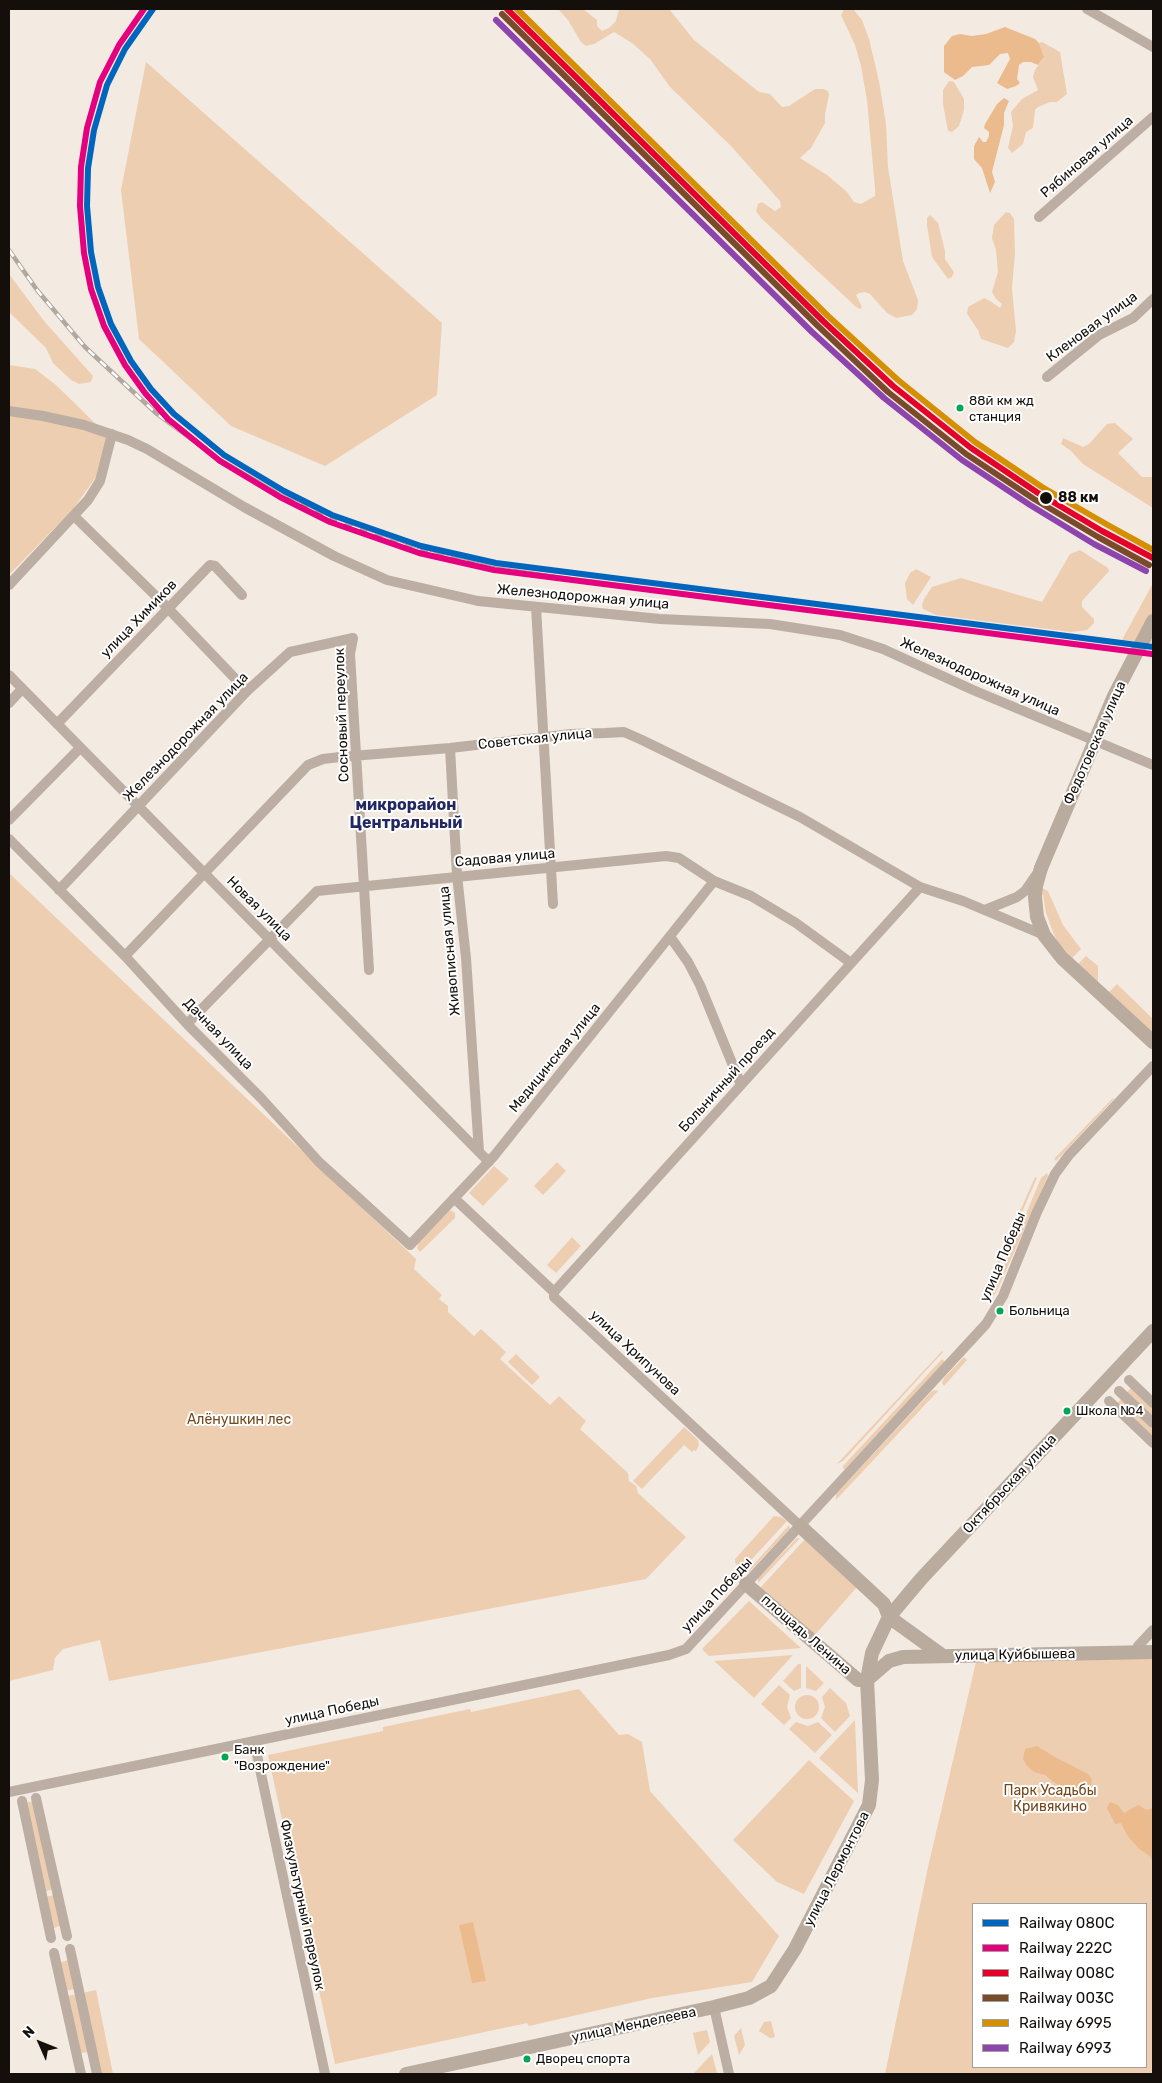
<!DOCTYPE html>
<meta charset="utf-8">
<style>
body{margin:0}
#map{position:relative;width:1162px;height:2083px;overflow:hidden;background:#f3eae2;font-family:Rubik,sans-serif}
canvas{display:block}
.frame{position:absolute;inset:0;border:10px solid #140f0a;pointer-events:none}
.legend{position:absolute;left:972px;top:1903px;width:175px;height:165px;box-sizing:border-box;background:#fff;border:1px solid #a19f9d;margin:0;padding:6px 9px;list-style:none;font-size:15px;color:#140f0a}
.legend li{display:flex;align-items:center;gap:10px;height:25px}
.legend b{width:25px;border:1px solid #a19f9d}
.north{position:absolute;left:15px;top:2018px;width:50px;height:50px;-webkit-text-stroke:4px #fff;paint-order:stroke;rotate:314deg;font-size:14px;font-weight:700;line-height:20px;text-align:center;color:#140f0a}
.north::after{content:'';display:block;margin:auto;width:18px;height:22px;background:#140f0a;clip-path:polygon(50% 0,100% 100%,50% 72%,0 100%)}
</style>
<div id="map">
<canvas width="1162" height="2083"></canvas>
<div class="frame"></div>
<ul class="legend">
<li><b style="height:6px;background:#0065bd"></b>Railway 080С</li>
<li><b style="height:6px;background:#e5007d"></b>Railway 222С</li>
<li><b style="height:6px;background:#e4002b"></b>Railway 008С</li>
<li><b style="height:6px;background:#7a4b2a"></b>Railway 003С</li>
<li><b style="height:6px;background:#d58f02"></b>Railway 6995</li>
<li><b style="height:6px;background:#8e44ad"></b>Railway 6993</li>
</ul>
<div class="north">N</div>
</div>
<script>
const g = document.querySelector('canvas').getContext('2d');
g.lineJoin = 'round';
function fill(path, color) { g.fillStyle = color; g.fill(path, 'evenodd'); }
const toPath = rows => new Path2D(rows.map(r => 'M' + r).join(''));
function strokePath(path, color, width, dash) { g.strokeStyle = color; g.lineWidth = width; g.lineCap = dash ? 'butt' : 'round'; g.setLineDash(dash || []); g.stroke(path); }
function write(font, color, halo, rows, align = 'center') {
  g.font = font + ' Rubik,sans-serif'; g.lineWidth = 4; g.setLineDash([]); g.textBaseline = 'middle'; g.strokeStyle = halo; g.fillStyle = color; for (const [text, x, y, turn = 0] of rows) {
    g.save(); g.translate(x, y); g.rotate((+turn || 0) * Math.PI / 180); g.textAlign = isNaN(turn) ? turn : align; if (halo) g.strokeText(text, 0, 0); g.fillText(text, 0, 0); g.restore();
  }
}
const green = toPath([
 [558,9,583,9,597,20,597,26,602,31,609,28,616,21,619,9,669,9,694,40,759,92,770,94,782,107,789,106,815,89,823,89,828,91,829,95,825,114,825,123,811,148,800,158,827,175,847,192,854,202,861,204,875,196,875,189,867,100,861,66,855,45,841,15,844,9,853,9,862,20,869,39,879,81,886,124,888,167,899,236,903,261,918,300,917,309,912,315,896,318,887,313,870,294,865,292,859,293,856,295,862,307,860,309,855,306,761,218,756,211,758,204,762,202,775,211,781,207,780,201,730,145,670,87,650,59,632,43,614,32,594,44,586,46,581,42,568,20],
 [1042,42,1060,52,1067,94,1057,102,1050,102,1038,107,1035,110,1033,128,1026,132,1023,144,1012,153,1008,148,1013,126,1011,112,1022,99,1038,90,1033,77,1035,70,1044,57,1039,43],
 [146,62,442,323,437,395,325,466,231,426,139,339,121,190],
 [949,81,954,82,964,99,964,110,959,126,952,132,948,131,943,104,943,90],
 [1006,212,1010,213,1014,219,1015,253,1012,288,1016,331,1014,342,1008,348,981,339,978,330,967,314,968,307,984,298,990,301,1000,308,1002,304,996,299,992,292,998,272,996,250,992,238,994,225],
 [930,215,938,223,945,251,945,259,954,272,952,277,948,279,932,257,927,225,927,218],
 [9,274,44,321,93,376,91,382,79,384,71,380,53,363,46,348,9,312],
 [9,365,35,369,56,385,108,436,96,477,73,509,9,575],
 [1115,423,1133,439,1118,453,1142,477,1153,477,1153,508,1083,464,1070,450,1061,444,1063,438,1083,447,1089,444,1107,424],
 [1080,550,1108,568,1109,571,1082,601,1082,607,1094,619,1094,623,1087,630,1071,632,936,615,923,609,922,605,924,599,932,587,961,578,1042,602,1070,554],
 [916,569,931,577,913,605,907,599,905,583,910,573],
 [1153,583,1153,643,1122,640],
 [9,873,416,1259,414,1269,442,1295,439,1299,448,1306,448,1312,474,1336,481,1329,506,1352,500,1359,550,1405,559,1396,586,1421,580,1429,628,1473,629,1481,636,1486,638,1493,686,1537,646,1579,109,1681,100,1640,63,1649,55,1658,53,1670,9,1681],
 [1042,888,1048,891,1063,925,1081,949,1072,958,1057,941,1053,932,1046,913],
 [1086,956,1098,966,1098,982,1078,964],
 [1117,984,1153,1019,1153,1033,1109,992],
 [1113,1098,1114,1099,1056,1161,1054,1159],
 [557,1162,566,1171,543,1195,534,1186],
 [494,1166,509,1179,483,1206,469,1193],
 [1047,1173,1048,1176,996,1293,990,1300,1041,1178],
 [1035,1177,1037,1178,985,1296,981,1300],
 [450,1210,455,1213,455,1218,420,1252,417,1248,419,1242],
 [572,1237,581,1246,556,1273,547,1265],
 [942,1351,943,1352,843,1461,837,1464],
 [516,1354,540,1377,532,1385,508,1362],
 [964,1357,967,1360,944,1386,942,1383,944,1378],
 [942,1359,945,1362,845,1469,843,1469,843,1466],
 [1132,1387,1153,1407,1153,1417,1126,1393],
 [936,1390,938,1391,836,1500,836,1494,932,1391],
 [1122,1398,1153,1430,1153,1439,1116,1404],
 [684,1427,698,1440,699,1445,696,1451,694,1450,692,1452,684,1445,642,1489,633,1481],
 [774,1516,781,1517,787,1521,742,1570,735,1563,735,1559],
 [789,1525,790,1529,749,1572,746,1573],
 [797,1538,800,1538,758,1583,758,1578],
 [806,1538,857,1587,814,1636,760,1588],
 [749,1601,801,1648,709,1656,702,1649],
 [793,1655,754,1698,714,1661],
 [1153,1658,1153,2074,885,2074,928,1867,976,1662],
 [973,1904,1146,1904,1146,2067,973,2067],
 [798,1664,801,1664,801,1688,794,1691,783,1681],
 [806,1666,824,1683,816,1691,806,1688],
 [779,1685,790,1695,787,1707,791,1718,784,1725,761,1704],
 [830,1688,846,1703,850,1716,835,1732,821,1718,825,1707,822,1697],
 [579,1689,619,1735,628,1734,642,1742,650,1791,779,1936,752,1982,652,1998,529,2026,527,2023,335,2064,268,1755,383,1731,383,1727,470,1709,471,1712],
 '795 1707a12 12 0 1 1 24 0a12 12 0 1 1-24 0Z',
 [855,1720,858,1793,819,1758],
 [796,1722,808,1726,818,1722,832,1735,815,1753,789,1729],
 [809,1760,854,1801,804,1894,777,1882,733,1840],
 [35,1801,54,1889,43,1892,24,1803],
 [55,1895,62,1928,59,1926,52,1929,45,1897],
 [69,1960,75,1989,65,1991,59,1962,62,1962],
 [96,1990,113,2074,100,2074,82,1993],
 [77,1994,89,2052,81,2053,67,1996],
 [771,2021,775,2037,770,2038,759,2031,764,2022],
 [741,2028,745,2045,739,2055,734,2036],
 [707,2030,710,2042,698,2055,693,2033],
 [712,2054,717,2073,694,2074,694,2073]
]);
const water = toPath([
 [1005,27,1035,39,1039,43,1044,57,1038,65,1031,62,1023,62,1019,65,1017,79,1020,83,1016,86,1007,89,997,83,1010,59,1008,53,1000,54,989,65,972,67,963,76,955,80,944,72,944,46,952,36,960,34,972,36,986,34],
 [1004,98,1009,101,1004,113,1004,125,992,172,995,182,990,193,982,168,974,159,974,146,979,137,983,142,986,142,989,136,989,132,984,128,985,124,997,104],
 [1037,1746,1055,1757,1088,1774,1092,1779,1091,1785,1082,1794,1074,1794,1064,1790,1045,1775,1034,1772,1027,1766,1023,1759,1025,1749],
 [1110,1802,1118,1805,1124,1813,1138,1805,1147,1810,1153,1808,1153,1866,1151,1857,1138,1848,1127,1835,1121,1823,1115,1824,1107,1808],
 [473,1922,486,1981,472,1983,459,1925]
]);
const street = toPath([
 [1087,9,1153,47],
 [1039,217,1153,117],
 [1047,377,1099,335,1133,318,1153,299],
 [9,411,43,416,84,425,128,440,147,449,244,507,334,556,387,580,478,601,660,619,770,624,840,635,883,649,973,690,1153,765],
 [74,516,161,601,247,691],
 [9,585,88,500,100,481,112,434],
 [536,607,553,904],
 [9,675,489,1162],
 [9,703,22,689],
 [57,724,210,565,215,566,242,595],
 [450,748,457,875,466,958,479,1152],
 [9,820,80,748],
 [9,839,125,956,187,1024,261,1098,319,1162,410,1245,494,1156,714,881],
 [59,890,247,691,290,652,353,638,350,654,369,970],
 [985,910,1017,897,1025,891,1036,875],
 [671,938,688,962,700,985,741,1085],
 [125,956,308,765,323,759,340,757,450,748,571,734,605,733,624,732,642,740,800,817,920,887,963,901,1044,935],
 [187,1024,317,891,666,856,679,858,714,881,751,896,796,923,851,963],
 [454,1198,554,1292,554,1297,800,1526],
 [554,1292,920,887],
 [1129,1380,1153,1403],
 [1119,1391,1153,1423],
 [1109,1401,1153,1443],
 [1137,1653,1138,1646,1153,1630],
 [254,1741,325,2074],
 [9,1792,669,1655,686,1649,986,1324,1003,1296,1037,1212,1055,1174,1069,1155,1153,1066],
 [36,1798,67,1936],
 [22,1801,51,1938],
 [70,1949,97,2074],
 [54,1953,81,2074],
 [714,2007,729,2074]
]);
const secondary = toPath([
 [1041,868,1036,886,1035,897,1037,917,1044,935,1062,958,1153,1042],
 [800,1526,884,1604,889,1617],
 [746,1584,858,1680,867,1680],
 [889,1617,943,1656],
 [867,1680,889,1661,903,1657,1153,1652],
 [406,2074,714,2007,749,1998,771,1986,795,1949,869,1805,872,1780,867,1680,872,1653,889,1617,921,1579,1153,1331]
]);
const rail = toPath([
 [9,250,37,290,85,347,157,414,220,460,280,495,330,519,417,550,493,568,577,580,1153,654]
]);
const secondaryBridge = toPath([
 [1041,868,1114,696,1153,621]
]);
const rail1 = toPath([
 [153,9,125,49,107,85,94,130,88,168,87,206,91,252,98,287,111,324,131,361,151,389,174,414,224,455,284,491,332,515,421,546,496,563,1153,647]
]);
const rail2 = toPath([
 [144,9,119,45,100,82,87,128,81,167,80,206,84,253,91,289,104,326,125,365,145,393,168,419,220,461,280,497,330,522,419,553,494,570,1152,654]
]);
const rail3 = toPath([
 [507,9,823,321,893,386,971,448,1038,493,1102,531,1153,558]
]);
const rail4 = toPath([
 [502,14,818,326,888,392,966,454,1034,499,1098,537,1149,565]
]);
const rail5 = toPath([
 [517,9,828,316,898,380,975,442,1042,487,1106,524,1153,550]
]);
const rail6 = toPath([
 [496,20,812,332,884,398,962,460,1030,505,1094,544,1146,571]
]);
const markers = [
 [960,408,4.5,"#00a651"],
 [1046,498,7,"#140f0a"],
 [1000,1311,4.5,"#00a651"],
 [1067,1411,4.5,"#00a651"],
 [225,1757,4.5,"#00a651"],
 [527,2059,4.5,"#00a651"]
];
const busNames = [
 ["88й км жд",969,401],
 ["станция",969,417],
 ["Больница",1009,1311],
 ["Школа №4",1076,1411],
 ["Банк",234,1750],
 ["\"Возрождение\"",234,1766],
 ["Дворец спорта",536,2059]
];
const streetNames = [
 ["Рябиновая улица",1087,157,-41],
 ["Кленовая улица",1092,327,-36],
 ["Железнодорожная улица",583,597,5],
 ["улица Химиков",139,619,-46],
 ["Железнодорожная улица",980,677,24],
 ["Сосновый переулок",342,715,-92],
 ["Железнодорожная улица",186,737,-46],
 ["Советская улица",535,739,-6],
 ["Федотовская улица",1095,743,-66],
 ["Садовая улица",505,858,-5],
 ["Новая улица",259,909,45],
 ["Живописная улица",450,951,-95],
 ["Дачная улица",218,1034,46],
 ["Медицинская улица",555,1058,-51],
 ["Больничный проезд",727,1080,-48],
 ["улица Победы",1003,1257,-67],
 ["улица Хрипунова",635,1353,43],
 ["Октябрьская улица",1010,1484,-47],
 ["улица Победы",717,1595,-47],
 ["площадь Ленина",806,1635,41],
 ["улица Куйбышева",1015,1655,-1],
 ["улица Победы",332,1711,-12],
 ["улица Лермонтова",837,1869,-63],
 ["Физкультурный переулок",302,1905,78],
 ["улица Менделеева",634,2025,-12]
];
const stopNames = [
 ["88 км",1058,498]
];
const parkNames = [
 ["Алёнушкин лес",239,1420],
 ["Парк Усадьбы",1050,1791],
 ["Кривякино",1050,1807]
];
const quarterNames = [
 ["микрорайон",406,805],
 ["Центральный",406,823]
];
fill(green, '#eeceb0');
fill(water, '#ebbb8e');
strokePath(street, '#bcaea2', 10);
strokePath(secondary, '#b9ab9d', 14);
strokePath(rail, '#b2a89e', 4.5);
strokePath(rail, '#fff', 2.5, [8]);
strokePath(secondaryBridge, '#b9ab9d', 14);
strokePath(rail1, '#0065bd', 6);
strokePath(rail2, '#e5007d', 6);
strokePath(rail3, '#e4002b', 6);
strokePath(rail4, '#7a4b2a', 6);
strokePath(rail5, '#d58f02', 6);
strokePath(rail6, '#8e44ad', 6);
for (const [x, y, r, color] of markers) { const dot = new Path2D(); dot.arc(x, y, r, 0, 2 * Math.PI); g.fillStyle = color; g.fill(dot); strokePath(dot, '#fff', 2); }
write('13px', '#140f0a', '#fff', busNames, 'left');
write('14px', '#140f0a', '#fff', streetNames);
write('bold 14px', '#140f0a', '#fff', stopNames, 'left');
write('14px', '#73481a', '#fff', parkNames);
write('bold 16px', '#222962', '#fff', quarterNames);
</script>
